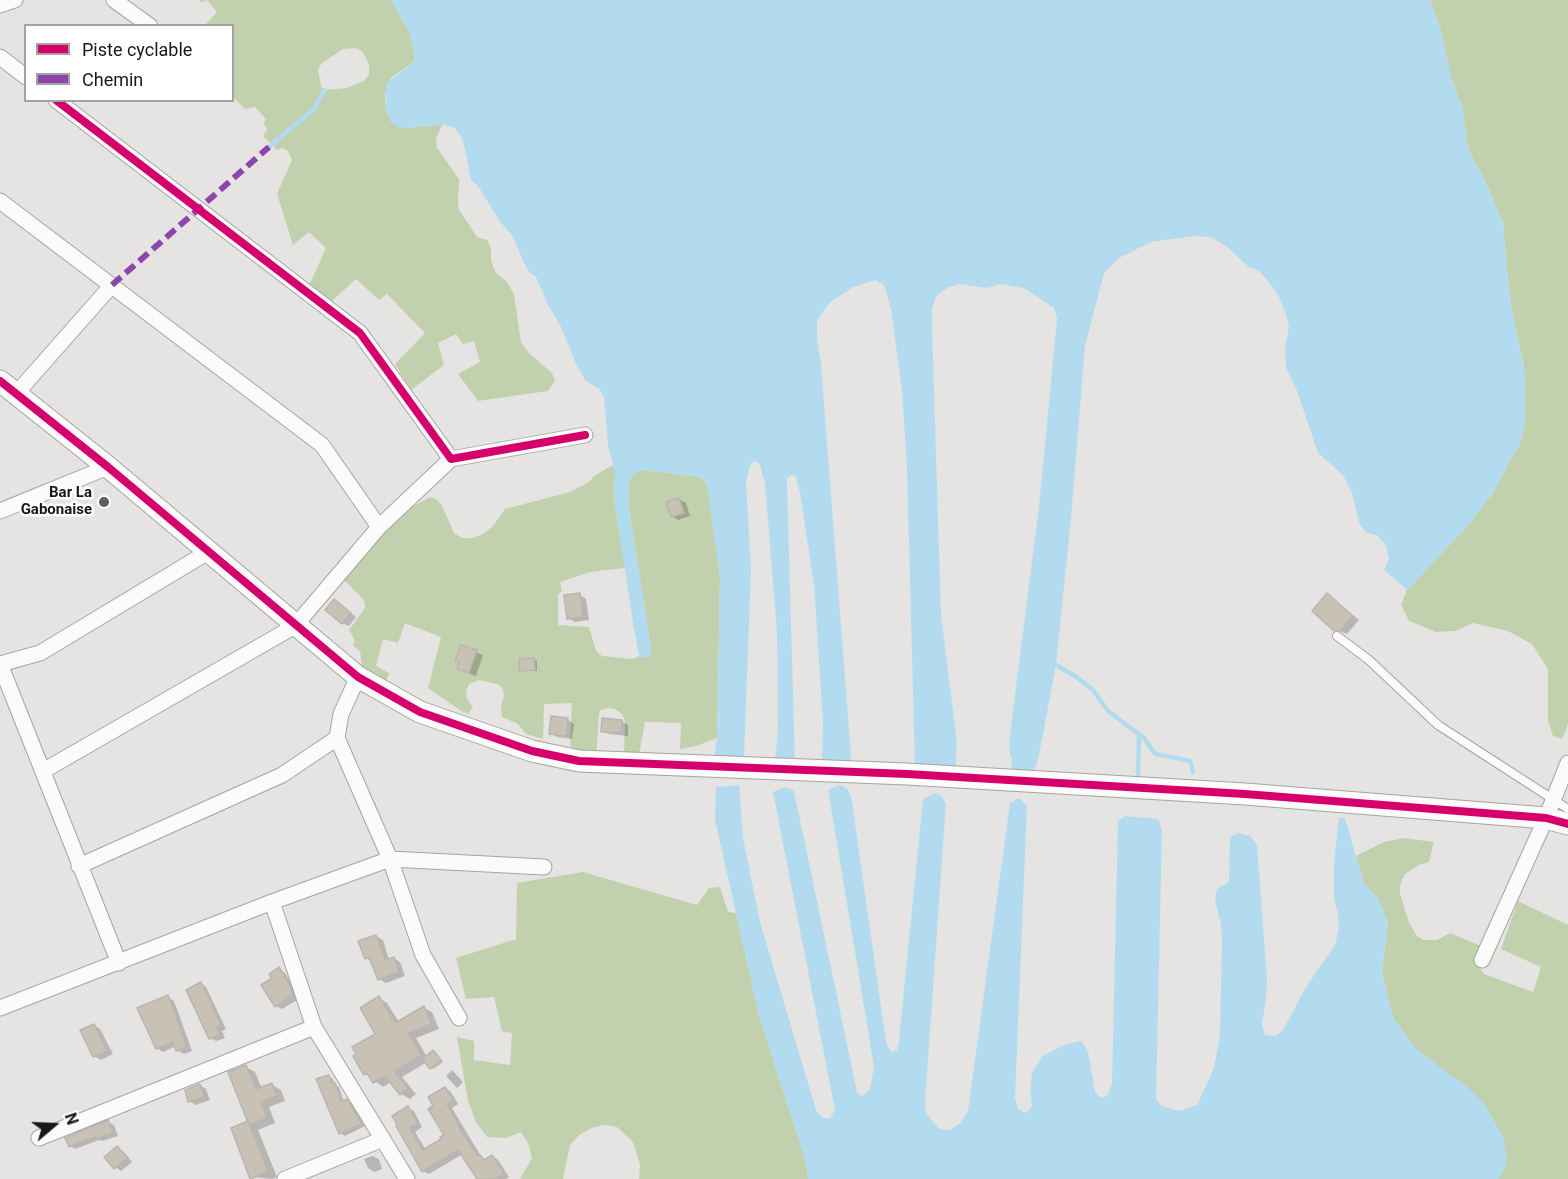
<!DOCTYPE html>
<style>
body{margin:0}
#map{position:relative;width:1568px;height:1179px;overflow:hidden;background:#e6e4e2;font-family:Roboto,sans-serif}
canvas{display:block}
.legend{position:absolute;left:24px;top:24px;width:210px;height:78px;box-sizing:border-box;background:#fff;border:2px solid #a3a3a2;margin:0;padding:8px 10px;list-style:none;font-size:18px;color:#191817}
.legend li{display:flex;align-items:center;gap:12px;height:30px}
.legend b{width:30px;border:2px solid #a3a3a2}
.north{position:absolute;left:24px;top:1095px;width:60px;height:60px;-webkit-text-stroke:4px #fff;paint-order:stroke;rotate:71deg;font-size:16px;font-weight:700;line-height:24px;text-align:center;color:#191817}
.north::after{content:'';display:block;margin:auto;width:21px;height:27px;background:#191817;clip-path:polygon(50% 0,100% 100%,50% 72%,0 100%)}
</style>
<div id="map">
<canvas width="1568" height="1179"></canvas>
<ul class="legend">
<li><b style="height:8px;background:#d6006c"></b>Piste cyclable</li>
<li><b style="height:8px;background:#8e44ad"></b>Chemin</li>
</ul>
<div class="north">N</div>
</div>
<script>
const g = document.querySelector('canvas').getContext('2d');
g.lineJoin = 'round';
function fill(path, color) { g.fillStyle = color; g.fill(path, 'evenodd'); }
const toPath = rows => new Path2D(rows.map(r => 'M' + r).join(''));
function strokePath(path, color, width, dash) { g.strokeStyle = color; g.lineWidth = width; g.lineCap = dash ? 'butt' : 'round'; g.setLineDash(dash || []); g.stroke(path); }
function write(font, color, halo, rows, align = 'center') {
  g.font = font + ' Roboto,sans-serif'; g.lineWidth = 5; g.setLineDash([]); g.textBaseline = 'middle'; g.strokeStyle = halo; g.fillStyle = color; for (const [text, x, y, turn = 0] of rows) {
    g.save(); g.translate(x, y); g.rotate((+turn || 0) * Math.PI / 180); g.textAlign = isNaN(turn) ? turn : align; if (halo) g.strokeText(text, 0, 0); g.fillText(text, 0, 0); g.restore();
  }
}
const green = toPath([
 [200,0,391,0,410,33,415,57,412,63,391,78,385,95,386,110,391,122,410,128,443,124,436,138,437,148,459,179,458,202,459,210,477,237,487,240,491,248,491,261,496,273,507,282,514,294,521,343,529,353,552,373,555,381,548,391,478,401,458,374,480,362,474,341,463,344,456,334,438,343,444,365,411,390,395,364,425,333,387,294,379,300,356,279,331,302,308,288,326,248,309,232,293,245,277,194,292,160,288,151,282,148,277,150,263,136,267,130,264,123,266,119,255,107,245,109,233,97,232,26,207,25,206,24,217,12,207,0,201,3],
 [355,48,362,51,369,64,369,74,364,81,347,88,324,90,321,86,318,69,322,63,343,49],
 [1430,0,1568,0,1568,724,1562,739,1553,736,1548,721,1548,669,1532,644,1508,631,1473,623,1455,631,1436,632,1409,621,1401,605,1407,590,1468,525,1492,494,1520,443,1525,422,1524,367,1515,327,1509,291,1503,224,1489,189,1468,149,1462,108,1451,77,1440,28],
 [613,465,615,472,614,497,625,568,590,572,560,582,562,591,558,594,558,625,589,627,596,651,602,656,633,659,639,656,644,658,651,648,628,504,629,482,633,474,642,470,694,476,703,479,707,485,709,495,720,576,717,738,696,746,680,749,681,723,645,722,638,760,624,758,625,721,622,714,615,709,608,708,601,710,599,714,596,760,575,758,575,749,570,746,572,703,544,704,543,739,526,734,518,724,502,717,501,706,504,696,503,689,499,685,480,680,469,684,466,691,467,699,473,707,468,714,461,711,428,688,441,637,405,623,398,643,383,639,376,666,389,673,385,684,362,667,360,651,353,646,355,641,349,630,365,608,364,600,342,578,384,523,430,497,436,499,441,504,454,533,462,538,473,538,483,534,493,526,505,509,570,492,589,482,594,476],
 [1404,838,1434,842,1429,862,1421,864,1405,874,1400,885,1400,894,1409,923,1417,936,1424,940,1437,940,1450,933,1481,946,1478,959,1480,968,1484,974,1533,992,1541,967,1501,949,1518,901,1568,925,1568,1179,1498,1179,1507,1157,1503,1138,1484,1103,1416,1049,1395,1021,1390,1007,1382,972,1388,923,1378,898,1364,884,1356,856,1384,842],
 [583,872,697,905,709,888,720,887,728,912,736,913,760,1019,806,1162,808,1179,639,1179,640,1164,633,1142,617,1127,605,1125,594,1127,579,1135,570,1145,563,1179,520,1179,532,1158,528,1143,521,1132,506,1138,487,1137,476,1122,468,1101,457,1037,474,1041,474,1060,510,1065,512,1033,502,1031,494,997,466,999,456,958,516,939,517,883]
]);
const water = toPath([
 [391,0,1430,0,1440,28,1451,77,1462,108,1468,149,1489,189,1503,224,1509,291,1515,327,1524,367,1525,422,1520,443,1492,494,1468,525,1407,590,1384,570,1389,559,1386,545,1378,536,1366,532,1360,525,1352,493,1343,475,1318,453,1297,391,1286,368,1285,347,1289,327,1285,312,1279,297,1269,282,1259,271,1249,267,1226,246,1210,237,1193,236,1151,242,1119,258,1104,273,1085,346,1071,518,1056,665,1038,760,1033,774,1011,776,1012,759,1009,749,1010,734,1039,507,1057,319,1054,308,1024,288,1001,284,987,288,960,284,949,287,937,295,932,308,932,327,941,614,957,743,955,773,915,769,907,468,902,391,891,309,884,285,875,280,853,287,829,303,817,321,817,339,821,364,851,756,849,761,826,766,822,759,823,723,814,584,800,493,796,476,792,475,787,478,787,486,795,761,775,760,778,732,777,632,765,483,760,465,756,461,751,463,746,482,751,570,744,756,740,764,714,759,717,738,720,576,707,485,703,479,694,476,642,470,633,474,629,482,628,504,651,648,650,656,644,658,639,656,633,623,614,497,615,472,608,446,604,396,599,389,585,380,576,364,561,327,548,305,536,277,529,272,525,265,512,235,501,223,478,186,471,180,463,140,455,128,442,124,410,128,398,127,391,122,386,110,386,84,412,63,415,57,410,33],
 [739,785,743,838,760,922,816,1110,822,1118,830,1118,835,1110,773,792,785,787,794,791,857,1092,862,1096,870,1089,874,1067,828,790,838,785,843,786,849,791,852,802,886,1042,891,1052,897,1050,899,1040,923,799,935,793,940,795,946,803,925,1102,926,1113,939,1129,950,1130,960,1123,968,1111,1010,803,1019,798,1027,805,1015,1098,1018,1109,1026,1113,1032,1106,1030,1089,1032,1073,1043,1056,1064,1045,1081,1041,1088,1051,1095,1092,1101,1098,1108,1095,1112,1084,1118,821,1125,816,1158,819,1162,829,1156,1099,1162,1106,1179,1111,1197,1105,1214,1068,1220,1034,1222,937,1221,924,1215,900,1217,889,1229,882,1230,837,1238,833,1250,836,1257,845,1267,979,1266,998,1262,1024,1265,1035,1275,1036,1283,1030,1306,987,1335,945,1339,928,1338,913,1334,900,1334,862,1339,818,1345,818,1364,884,1378,898,1388,923,1382,972,1390,1007,1395,1021,1416,1049,1468,1088,1484,1103,1503,1138,1507,1157,1505,1169,1498,1179,808,1179,806,1162,760,1019,715,820,716,787]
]);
const shadow = toPath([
 [679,499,686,503,690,516,678,520,672,516],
 [580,595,586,599,589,620,575,622,568,618],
 [1327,595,1359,620,1347,634,1335,629],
 [341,605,356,617,349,626,342,623],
 [462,647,483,655,476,676,465,672],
 [534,660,537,661,537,671,521,670],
 [568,720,574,724,572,739,557,737,551,733],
 [603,720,622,721,628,725,628,736,609,734,602,731],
 [376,936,383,940,389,960,393,958,400,962,405,976,386,983,379,979,373,962,366,958],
 [279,969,285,973,295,989,299,999,282,1009,276,1006,274,978],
 [201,984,206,987,226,1029,222,1031,225,1038,216,1041,210,1038],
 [168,997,174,1001,192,1051,184,1054,177,1050,176,1046,163,1052,157,1048],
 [379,998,387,1003,399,1022,424,1008,432,1012,439,1029,416,1038,427,1057,433,1052,443,1062,433,1069,427,1062,402,1077,416,1094,410,1099,401,1094,391,1082,383,1087,366,1074,378,1034],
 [94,1025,100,1029,113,1054,101,1060,94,1056],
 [246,1067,255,1072,262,1089,272,1085,281,1090,285,1101,269,1107,275,1123,258,1130,277,1177,272,1179,252,1177,248,1123,251,1125,230,1073],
 [452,1070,463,1082,457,1088,446,1076],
 [328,1076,333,1079,335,1085,339,1087,344,1102,346,1101,351,1103,365,1126,345,1136,340,1133],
 [200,1085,206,1089,210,1100,196,1105,189,1101],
 [445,1088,451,1092,458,1104,452,1108,482,1158,486,1160,492,1156,498,1160,509,1177,506,1179,479,1179,463,1154,429,1174,423,1171,394,1116,408,1108,414,1111,422,1127,415,1132,426,1150,446,1136,435,1106],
 [108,1122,114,1125,118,1136,102,1141,99,1140,75,1149,70,1146],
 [118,1148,124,1152,132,1162,121,1171,115,1167],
 [372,1156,379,1159,382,1169,374,1172,368,1168,364,1159]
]);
const stream = toPath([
 [269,147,315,108,324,90],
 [1053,663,1078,678,1093,690,1108,711,1144,738,1153,751,1156,754,1190,761,1193,772],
 [1138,781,1139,734]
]);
const building = toPath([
 [679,498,684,513,671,517,666,502,679,498],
 [580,593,583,617,567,619,564,595,580,593],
 [1327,593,1353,616,1340,631,1334,631,1312,611,1327,593],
 [334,599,351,613,342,624,325,610,334,599],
 [461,645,477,650,469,673,457,669,459,662,455,660,461,645],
 [534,658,535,670,519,671,519,659,534,658],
 [551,716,568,718,566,736,549,734,551,716],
 [602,718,622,720,621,733,601,732,602,718],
 [376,935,385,960,394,957,399,972,378,980,369,957,365,959,358,941,376,935],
 [279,967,289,984,293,995,275,1007,261,985,272,978,269,974,279,967],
 [201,982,221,1025,217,1028,220,1035,209,1039,186,990,201,982],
 [168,995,187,1047,176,1051,173,1042,156,1049,137,1008,168,995],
 [379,996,395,1023,424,1006,431,1024,408,1033,421,1056,394,1071,408,1088,400,1095,385,1076,373,1083,367,1073,364,1075,353,1056,356,1054,352,1047,375,1034,360,1008,379,996],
 [94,1024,107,1051,93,1057,80,1030,94,1024],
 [433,1050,441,1060,430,1069,422,1059,433,1050],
 [246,1065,256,1089,272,1083,277,1096,261,1102,267,1118,249,1125,228,1072,246,1065],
 [329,1075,332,1084,335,1083,341,1102,347,1099,362,1124,339,1134,316,1079,329,1075],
 [200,1084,204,1097,188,1102,185,1090,200,1084],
 [445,1087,453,1100,447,1104,461,1131,478,1156,480,1155,484,1160,492,1155,504,1173,495,1179,477,1179,458,1150,422,1172,396,1126,397,1125,392,1116,408,1106,417,1123,410,1128,423,1150,441,1139,440,1137,444,1135,428,1109,433,1106,428,1097,445,1087],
 [108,1120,113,1133,96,1139,95,1137,69,1147,65,1138,108,1120],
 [248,1121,268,1172,250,1179,231,1128,248,1121],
 [117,1146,127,1158,114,1169,104,1157,117,1146]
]);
const lane = toPath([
 [1337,636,1369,660,1438,725,1568,809]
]);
const street = toPath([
 [114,0,150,26],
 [0,5,15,0],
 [0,57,26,77],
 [56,100,360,333,451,459,585,435],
 [0,201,322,445,379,527,295,626,43,771],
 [15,395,112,285],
 [0,511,108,467],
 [379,527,451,459],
 [0,664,119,963],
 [0,664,40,653,208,552],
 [358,677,341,714,337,738,390,859,423,955,459,1018],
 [79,866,282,775,337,738],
 [272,902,314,1027,407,1179],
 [1482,960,1546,818,1568,763],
 [0,1008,272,902,390,859,544,867],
 [39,1138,314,1027],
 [285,1179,383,1139]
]);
const secondary = toPath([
 [0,381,108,467,358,677,420,712,532,751,579,761,907,774,1245,794,1546,818,1568,824]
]);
const quiet = toPath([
 [112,285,269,147]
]);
const cycleway = toPath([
 [56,100,360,333,451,459,585,435],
 [0,381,108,467,358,677,420,712,532,751,579,761,907,774,1245,794,1546,818,1568,824]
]);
const markers = [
 [104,502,6,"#615f5e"]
];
const poiNames = [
 ["Bar La",92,493],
 ["Gabonaise",92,510]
];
fill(green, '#c1d1ad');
fill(water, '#b2dbf0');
fill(shadow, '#0003');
strokePath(stream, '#b2dbf0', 4.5);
fill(building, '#cac1b5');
strokePath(building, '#b7b6b4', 1.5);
strokePath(lane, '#a5a4a2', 10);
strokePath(street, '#a5a4a2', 17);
strokePath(secondary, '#a5a4a2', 23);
strokePath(lane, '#fbfbfb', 8);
strokePath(street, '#fbfbfb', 15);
strokePath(secondary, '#fbfbfb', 21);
strokePath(quiet, '#8e44ad', 6, [12, 6]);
strokePath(cycleway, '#d6006c', 8);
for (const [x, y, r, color] of markers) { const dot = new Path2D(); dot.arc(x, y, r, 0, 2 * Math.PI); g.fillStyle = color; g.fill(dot); strokePath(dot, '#fff', 2); }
write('bold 15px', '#191817', '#fff', poiNames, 'right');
</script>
